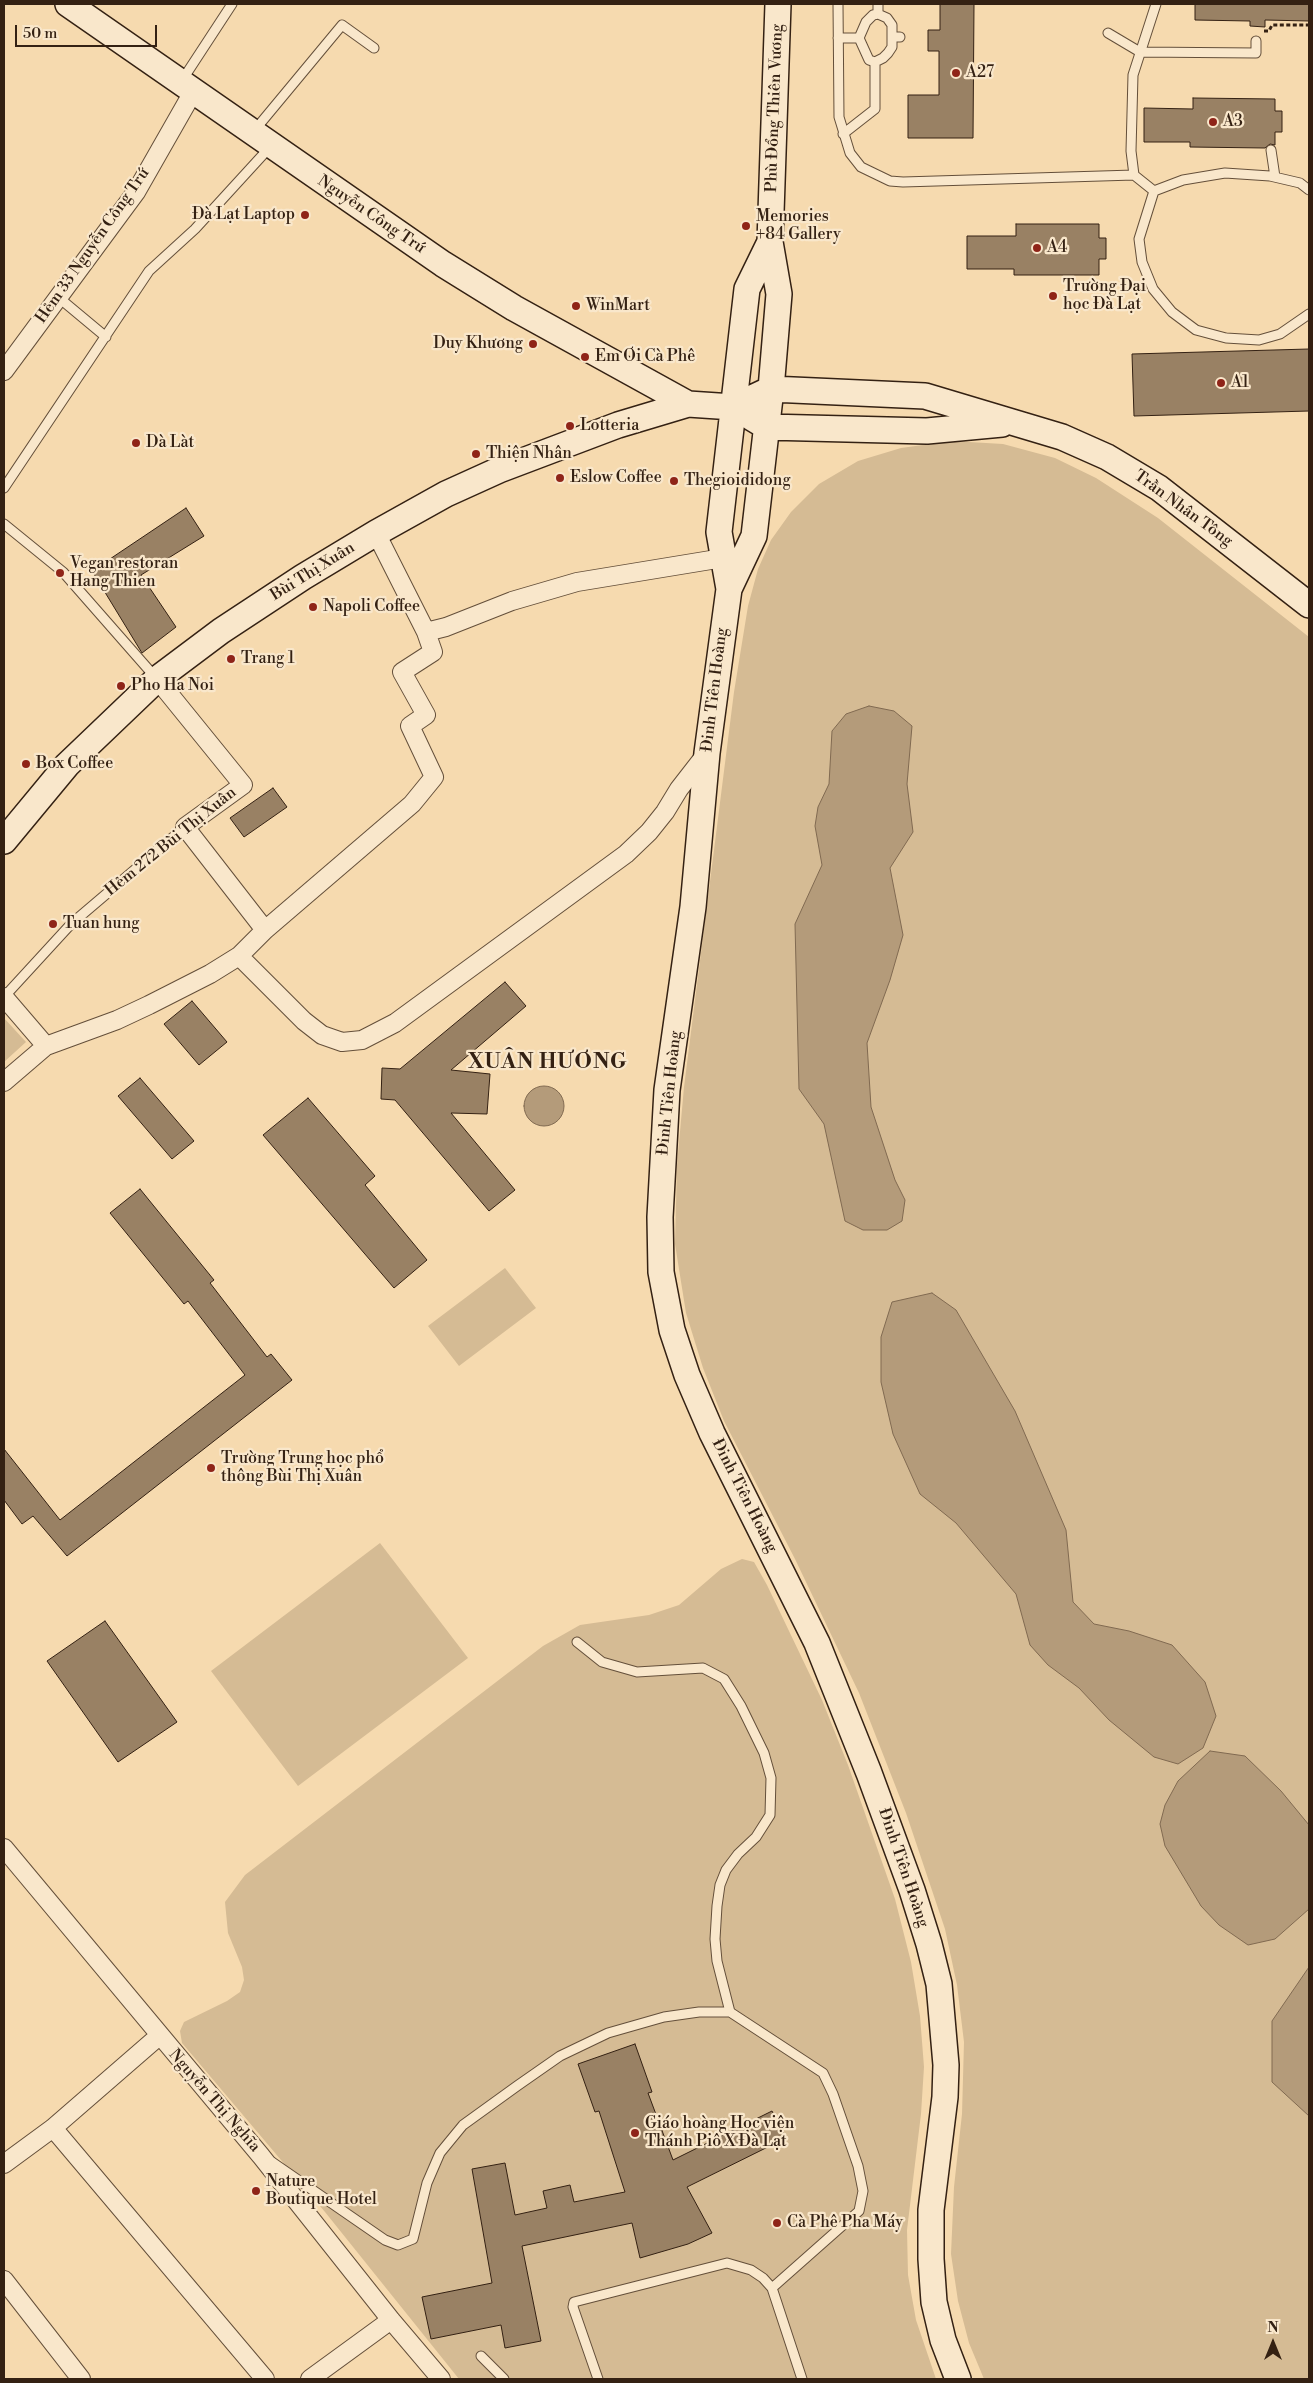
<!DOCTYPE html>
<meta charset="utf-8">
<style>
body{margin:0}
#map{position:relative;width:1313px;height:2383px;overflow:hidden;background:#f6daaf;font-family:"Libre Bodoni",serif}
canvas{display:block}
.frame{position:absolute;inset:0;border:5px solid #342113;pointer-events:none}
.north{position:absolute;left:1248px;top:2318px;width:50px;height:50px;-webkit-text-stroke:4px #f9e7cb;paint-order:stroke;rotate:0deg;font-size:14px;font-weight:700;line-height:20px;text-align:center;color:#342113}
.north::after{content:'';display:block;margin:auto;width:18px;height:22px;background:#342113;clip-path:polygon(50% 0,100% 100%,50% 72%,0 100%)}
.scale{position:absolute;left:15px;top:25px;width:142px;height:22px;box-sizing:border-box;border:2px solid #342113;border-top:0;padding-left:6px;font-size:15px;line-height:18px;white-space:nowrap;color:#342113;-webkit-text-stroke:4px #f9e7cb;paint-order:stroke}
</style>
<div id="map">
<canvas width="1313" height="2383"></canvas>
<div class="frame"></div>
<div class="north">N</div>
<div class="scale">50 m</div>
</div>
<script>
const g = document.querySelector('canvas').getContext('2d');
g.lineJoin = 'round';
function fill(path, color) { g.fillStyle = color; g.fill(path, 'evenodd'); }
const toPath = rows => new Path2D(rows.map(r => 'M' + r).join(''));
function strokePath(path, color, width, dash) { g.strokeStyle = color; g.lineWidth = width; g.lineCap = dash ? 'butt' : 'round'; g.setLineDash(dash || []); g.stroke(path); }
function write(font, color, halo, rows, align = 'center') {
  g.font = font + ' "Libre Bodoni",serif'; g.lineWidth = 4.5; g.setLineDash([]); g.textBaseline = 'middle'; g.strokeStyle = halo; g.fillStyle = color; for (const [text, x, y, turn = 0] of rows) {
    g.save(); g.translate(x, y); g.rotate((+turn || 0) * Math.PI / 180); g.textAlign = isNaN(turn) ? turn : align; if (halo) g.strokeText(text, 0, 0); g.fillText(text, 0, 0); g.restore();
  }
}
const green = toPath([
 [952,441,1003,444,1055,458,1096,478,1158,518,1309,637,1309,2379,984,2379,969,2343,958,2301,951,2254,954,2187,962,2114,964,2042,957,1985,945,1929,906,1813,859,1693,795,1559,724,1421,703,1368,686,1313,675,1244,677,1165,684,1087,734,692,748,606,758,569,771,540,791,512,819,484,858,461,901,448],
 [4,1018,26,1042,4,1062],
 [505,1268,536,1308,459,1366,428,1326],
 [380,1543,468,1658,298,1786,211,1671],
 [742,1559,754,1562,767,1585,822,1700,848,1765,895,1899,911,1962,920,2016,924,2067,921,2114,907,2230,908,2275,916,2320,936,2379,459,2379,325,2212,182,2043,180,2031,184,2022,227,2001,240,1992,244,1980,242,1967,228,1933,225,1902,245,1875,543,1646,580,1625,649,1615,679,1605,721,1569]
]);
const water = toPath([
 [869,706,894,711,912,726,907,784,913,832,890,868,903,935,890,980,867,1043,871,1107,895,1180,905,1200,902,1221,887,1230,863,1230,845,1221,824,1124,799,1089,795,924,822,865,815,826,818,807,829,784,832,731,846,714,869,706],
 '524 1106a20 20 0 1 1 40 0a20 20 0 1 1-40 0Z',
 [932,1293,956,1310,1015,1411,1066,1530,1073,1602,1094,1624,1129,1631,1172,1645,1205,1682,1216,1716,1203,1748,1178,1764,1154,1757,1109,1720,1079,1688,1048,1665,1030,1645,1016,1594,956,1523,920,1494,893,1434,881,1382,881,1337,892,1302,932,1293],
 [1210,1751,1245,1756,1281,1791,1309,1825,1309,1909,1275,1939,1248,1945,1219,1925,1201,1906,1165,1846,1160,1824,1165,1805,1178,1781,1210,1751],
 [1309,1967,1309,2116,1272,2082,1272,2021,1309,1967]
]);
const building = toPath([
 [940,4,974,4,973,138,908,138,908,95,939,95,939,51,928,51,928,30,940,30,940,4],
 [1195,4,1309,4,1309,21,1265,20,1265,27,1250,26,1250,21,1195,20,1195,4],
 [1193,98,1275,99,1275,111,1282,111,1282,132,1275,132,1275,145,1270,144,1265,148,1190,147,1190,142,1144,142,1144,108,1193,109,1193,98],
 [1016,224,1099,224,1099,238,1106,238,1106,259,1099,259,1099,275,1014,275,1014,269,967,269,967,236,1016,236,1016,224],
 [1309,349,1309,411,1134,416,1132,354,1309,349],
 [186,508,204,536,141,575,176,627,142,653,92,571,186,508],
 [273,788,287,807,244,837,230,818,273,788],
 [505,982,526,1006,451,1070,490,1074,487,1114,451,1113,515,1190,489,1211,395,1100,381,1099,382,1068,400,1069,505,982],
 [192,1001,227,1042,199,1065,164,1024,192,1001],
 [140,1078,194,1141,172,1159,118,1096,140,1078],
 [308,1098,375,1176,365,1185,427,1260,394,1288,263,1135,308,1098],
 [140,1189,214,1280,210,1283,267,1357,271,1354,292,1380,67,1556,33,1516,22,1524,4,1500,4,1449,60,1520,245,1375,188,1301,184,1304,110,1213,140,1189],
 [105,1621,177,1722,118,1762,47,1661,105,1621],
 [635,2044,652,2092,648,2093,673,2160,772,2111,786,2138,687,2187,712,2233,688,2244,640,2258,632,2223,522,2246,541,2341,505,2348,501,2325,431,2339,422,2297,492,2283,472,2169,505,2163,515,2215,547,2208,543,2191,570,2185,574,2202,625,2192,599,2111,595,2112,578,2064,635,2044]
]);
const path = toPath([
 [1264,31,1269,31,1272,25,1309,25]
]);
const lane = toPath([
 [838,4,839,117,850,153,861,167,890,181,903,182,1134,175],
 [878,4,878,14,887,18,892,25,892,37,900,37],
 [1108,33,1140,52,1256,53,1256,41],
 [838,38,859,38,869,60,875,62,883,58,888,53,892,47,892,37],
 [859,38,866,22,873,15,878,14],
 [181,82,232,4],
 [254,131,342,25,374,48],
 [843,134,875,109,875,62],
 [1271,150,1275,177],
 [1154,191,1139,239,1142,262,1153,289,1172,312,1196,330,1226,338,1259,340,1280,334,1309,314],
 [1154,191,1134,175,1131,151,1133,75,1156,4],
 [1154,191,1183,180,1225,173,1270,176,1300,183,1309,190],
 [58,297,106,337],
 [4,488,149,271,195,229,270,147],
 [4,524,63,572,156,678],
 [4,997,71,924,185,827],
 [730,2012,823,2073,833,2094,858,2166,863,2191,859,2211,772,2288],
 [272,2162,385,2240,398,2245,413,2239,427,2183,440,2153,463,2125,517,2086,560,2056,608,2033,664,2017,699,2012,730,2012,717,1961,715,1939,717,1906,720,1885,726,1870,738,1854,756,1837,770,1815,771,1778,764,1753,741,1706,724,1679,703,1668,637,1672,602,1662,577,1642],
 [481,2356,504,2379],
 [598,2379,573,2307,574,2302,727,2263,751,2270,763,2278,772,2288,802,2379]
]);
const street = toPath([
 [4,371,136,192,193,92],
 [426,632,446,627,512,601,577,582,723,558],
 [157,679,243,785,185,827,265,930],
 [239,956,265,930,412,804,434,777,410,726,426,715,402,672,433,652,426,632,376,533],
 [4,997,46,1046],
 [4,1082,46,1046,117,1020,149,1005,210,974,239,956,304,1021,322,1035,342,1042,362,1040,395,1023,626,854,649,832,665,812,679,789,707,753],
 [4,1848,261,2156,391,2320,441,2379],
 [53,2128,265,2379],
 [4,2164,53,2128,159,2036],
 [4,2280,81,2379],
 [310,2379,391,2320]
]);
const secondary = toPath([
 [68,4,443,264,514,308,688,404],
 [778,4,770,242,779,294,771,389,754,536,729,589,707,753,693,907,667,1090,660,1217,661,1272,672,1330,687,1375,712,1433,817,1643,869,1773,912,1890,929,1944,939,1984,946,2065,945,2097,931,2210,931,2259,934,2302,943,2340,958,2379],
 [752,418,767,427,927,431,1002,424],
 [729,589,719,532,747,289,770,242],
 [4,841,67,765,157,679,221,631,303,577,376,533,446,494,499,470,618,425,688,404,733,407,771,389,925,396,1062,437,1107,457,1159,488,1309,605]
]);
const markers = [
 [956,73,5,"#8f2418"],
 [1213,122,5,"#8f2418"],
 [305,215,5,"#8f2418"],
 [746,226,5,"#8f2418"],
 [1037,248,5,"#8f2418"],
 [1053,296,5,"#8f2418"],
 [576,306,5,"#8f2418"],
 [533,344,5,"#8f2418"],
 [585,357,5,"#8f2418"],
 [1221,383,5,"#8f2418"],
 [570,426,5,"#8f2418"],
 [136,443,5,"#8f2418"],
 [476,454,5,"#8f2418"],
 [560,478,5,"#8f2418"],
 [674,481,5,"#8f2418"],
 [60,573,5,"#8f2418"],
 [313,607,5,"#8f2418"],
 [231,659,5,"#8f2418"],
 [121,686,5,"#8f2418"],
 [26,764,5,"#8f2418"],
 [53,924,5,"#8f2418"],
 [211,1468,5,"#8f2418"],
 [635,2133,5,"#8f2418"],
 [256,2191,5,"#8f2418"],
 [777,2223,5,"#8f2418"]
];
const poiNames = [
 ["A27",966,73],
 ["A3",1223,122],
 ["Đà Lạt Laptop",295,215,"right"],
 ["Memories",756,217],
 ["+84 Gallery",756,235],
 ["A4",1047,248],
 ["Trường Đại",1063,287],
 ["học Đà Lạt",1063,305],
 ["WinMart",586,306],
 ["Duy Khương",523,344,"right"],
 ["Em Ơi Cà Phê",595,357],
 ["A1",1231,383],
 ["Lotteria",580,426],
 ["Dà Làt",146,443],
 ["Thiện Nhân",486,454],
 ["Eslow Coffee",570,478],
 ["Thegioididong",684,481],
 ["Vegan restoran",70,564],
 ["Hang Thien",70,582],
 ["Napoli Coffee",323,607],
 ["Trang 1",241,659],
 ["Pho Ha Noi",131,686],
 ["Box Coffee",36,764],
 ["Tuan hung",63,924],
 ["Trường Trung học phổ",221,1459],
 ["thông Bùi Thị Xuân",221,1477],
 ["Giáo hoàng Học viện",645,2124],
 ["Thánh Piô X Đà Lạt",645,2142],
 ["Nature",266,2182],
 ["Boutique Hotel",266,2200],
 ["Cà Phê Pha Máy",787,2223]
];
const streetNames = [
 ["Phù Đổng Thiên Vương",775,108,-88],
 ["Nguyễn Công Trứ",371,215,34],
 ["Hẻm 33 Nguyễn Công Trứ",93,246,-55],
 ["Trần Nhân Tông",1183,509,36],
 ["Bùi Thị Xuân",313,572,-32],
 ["Đinh Tiên Hoàng",715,690,-83],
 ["Hẻm 272 Bùi Thị Xuân",171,842,-39],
 ["Đinh Tiên Hoàng",670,1093,-84],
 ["Đinh Tiên Hoàng",744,1496,63],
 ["Đinh Tiên Hoàng",903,1868,71],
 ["Nguyễn Thị Nghĩa",214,2101,49]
];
const districtNames = [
 ["XUÂN HƯƠNG",548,1063]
];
fill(green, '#d5bb94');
fill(water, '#b49b7a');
strokePath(water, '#816a51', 1);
fill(building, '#998164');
strokePath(building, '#342113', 1);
strokePath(lane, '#644f3a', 11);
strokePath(street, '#644f3a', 20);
strokePath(secondary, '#342113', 28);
strokePath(path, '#342113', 3, [4, 2.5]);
strokePath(lane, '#f9e7cb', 9);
strokePath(street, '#f9e7cb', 18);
strokePath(secondary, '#f9e7cb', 25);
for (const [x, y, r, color] of markers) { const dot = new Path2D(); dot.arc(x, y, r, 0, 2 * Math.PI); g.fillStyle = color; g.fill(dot); strokePath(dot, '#f9e7cb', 2); }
write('16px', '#342113', '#f9e7cb', poiNames, 'left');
write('16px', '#342113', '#f9e7cb', streetNames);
g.letterSpacing = '1px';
write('bold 21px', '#342113', '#f9e7cb', districtNames);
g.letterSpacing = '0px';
</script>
